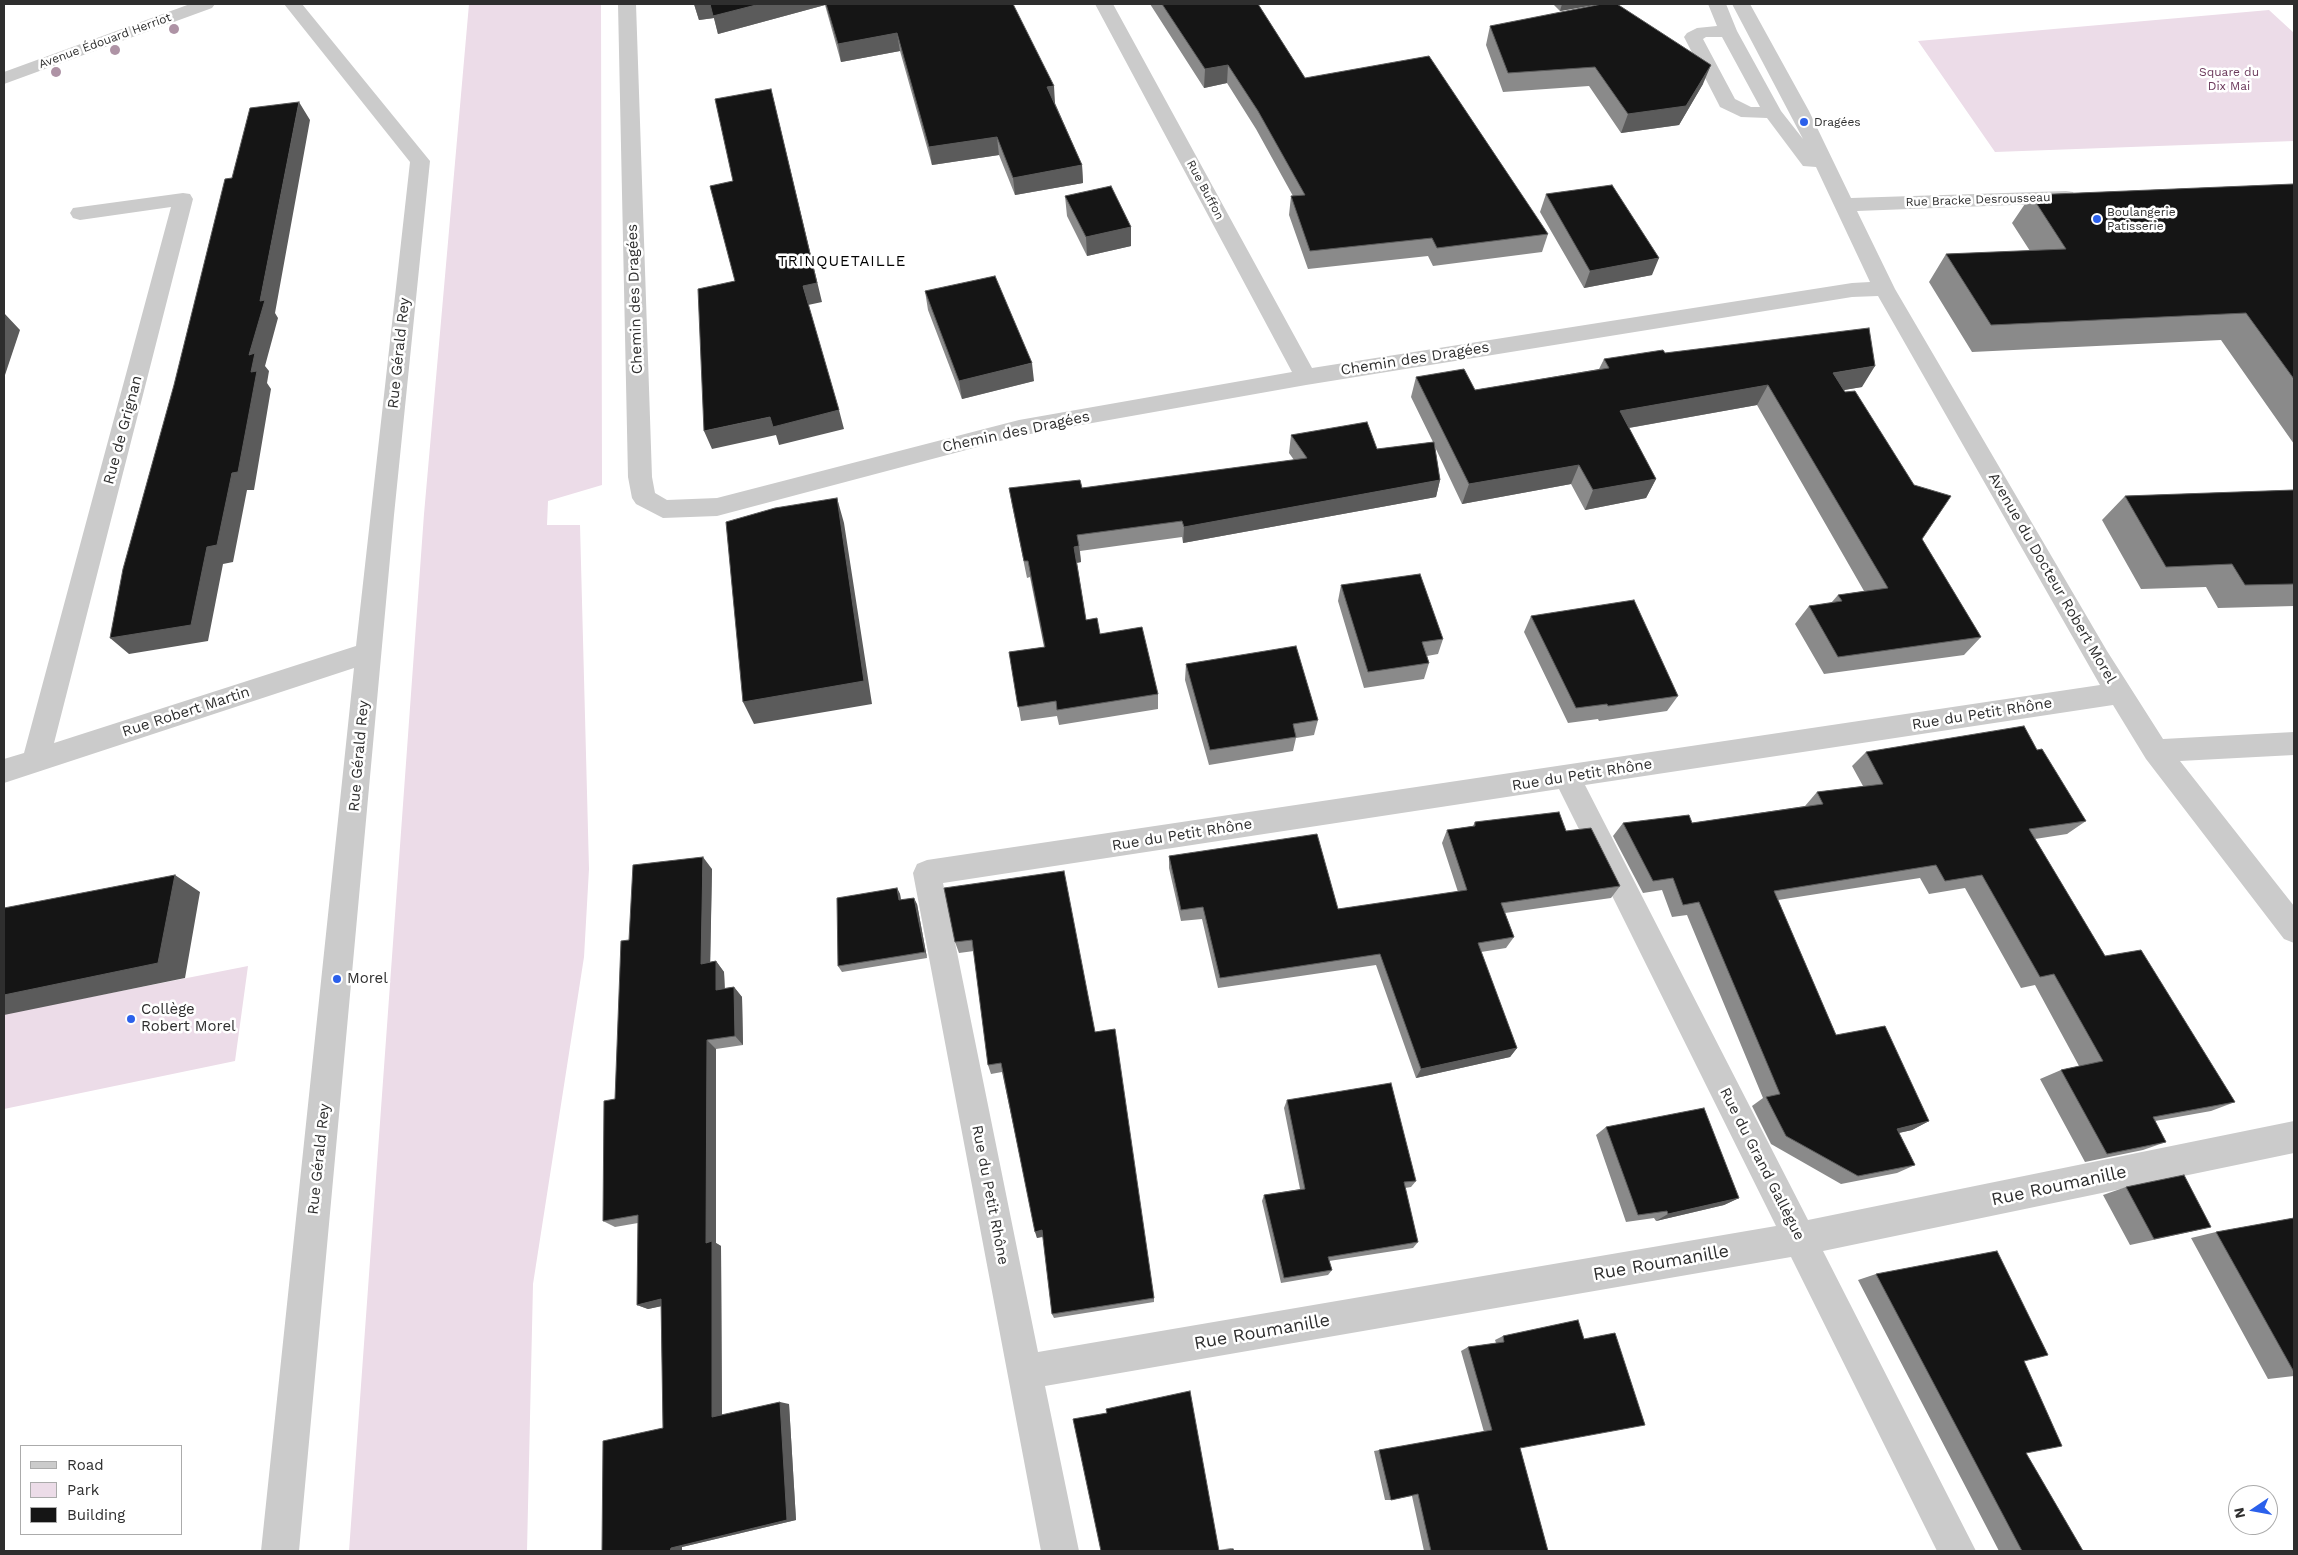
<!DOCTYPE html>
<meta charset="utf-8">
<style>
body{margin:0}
#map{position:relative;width:2298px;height:1555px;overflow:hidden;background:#fff;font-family:"Work Sans",sans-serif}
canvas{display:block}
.frame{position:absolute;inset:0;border:5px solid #2e2e2e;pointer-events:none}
.legend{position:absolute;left:20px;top:1445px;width:162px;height:90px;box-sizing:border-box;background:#fff;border:1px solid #ababab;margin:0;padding:6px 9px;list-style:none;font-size:15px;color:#2e2e2e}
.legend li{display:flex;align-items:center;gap:10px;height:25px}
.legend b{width:25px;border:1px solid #ababab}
.north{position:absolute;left:2228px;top:1485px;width:50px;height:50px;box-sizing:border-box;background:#fff;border:1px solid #ababab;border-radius:50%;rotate:258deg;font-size:14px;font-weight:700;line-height:20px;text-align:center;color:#2e2e2e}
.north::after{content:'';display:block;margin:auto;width:18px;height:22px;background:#2b60eb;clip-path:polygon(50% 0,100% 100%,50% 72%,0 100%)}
</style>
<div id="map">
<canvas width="2298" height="1555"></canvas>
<div class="frame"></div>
<ul class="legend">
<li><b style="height:6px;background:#cbcbcb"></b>Road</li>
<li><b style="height:14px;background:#ecdce8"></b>Park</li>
<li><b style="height:14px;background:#151515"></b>Building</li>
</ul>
<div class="north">N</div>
</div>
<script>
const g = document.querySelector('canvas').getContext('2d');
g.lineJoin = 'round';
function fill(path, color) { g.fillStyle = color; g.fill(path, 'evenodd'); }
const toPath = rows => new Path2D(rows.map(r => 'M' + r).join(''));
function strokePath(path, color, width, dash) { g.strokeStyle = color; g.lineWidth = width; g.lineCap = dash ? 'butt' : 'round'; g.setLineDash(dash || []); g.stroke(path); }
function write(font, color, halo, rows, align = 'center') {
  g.font = font + ' "Work Sans",sans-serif'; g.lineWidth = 5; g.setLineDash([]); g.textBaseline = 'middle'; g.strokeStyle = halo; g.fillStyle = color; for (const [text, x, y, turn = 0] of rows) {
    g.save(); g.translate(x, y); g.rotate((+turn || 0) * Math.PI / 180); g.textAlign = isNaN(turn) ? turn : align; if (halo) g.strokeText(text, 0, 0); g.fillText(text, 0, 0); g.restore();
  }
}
const green = toPath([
 [469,4,601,4,602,485,548,501,547,525,580,525,589,869,584,957,533,1284,527,1551,349,1551,424,514],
 [2269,10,2294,33,2294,141,1995,152,1918,41],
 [248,966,235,1061,4,1109,4,1014]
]);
const minor = toPath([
 [190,4,215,4,212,8,4,84,4,72,190,4],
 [284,4,302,4,430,161,394,515,299,1551,261,1551,354,668,4,783,4,759,24,753,171,207,80,220,73,218,70,213,73,208,183,193,190,194,193,199,54,743,356,646,410,162,284,4],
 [618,4,636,4,652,477,655,493,667,500,717,498,1019,420,1292,372,1095,4,1113,4,1312,368,1852,283,1870,282,1816,167,1803,166,1767,118,1741,117,1720,107,1718,103,1684,37,1687,33,1697,28,1717,26,1708,4,1726,4,1737,31,1781,111,1803,139,1732,4,1750,4,1809,111,1851,198,2066,191,2073,192,2076,197,2073,202,2066,203,1857,211,1895,289,2107,651,2163,739,2294,732,2294,755,2180,761,2294,906,2294,943,2284,939,2146,759,2113,705,1585,785,1808,1220,2294,1121,2294,1153,1823,1251,1976,1551,1937,1551,1791,1257,1045,1386,1079,1551,1041,1551,913,873,917,864,927,860,2100,685,1878,296,1852,297,1306,385,1019,436,717,516,663,518,636,504,632,498,628,477,618,4],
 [1706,37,1722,37,1760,107,1751,107,1735,99,1703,39,1706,37],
 [1559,789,1776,1226,1038,1352,943,883,1559,789]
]);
const trees = [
 [174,29],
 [115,50],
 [56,72]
];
const wall = toPath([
 [694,4,1013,4,1055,103,1082,165,1083,183,1015,195,999,155,932,165,900,51,841,62,825,5,718,34,714,18,699,20],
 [1150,4,1258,4,1305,78,1548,234,1542,252,1433,266,1428,256,1308,269,1289,215,1291,196,1293,196,1256,129,1227,83,1204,88],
 [1553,4,1600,4,1560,11],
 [1490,26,1703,84,1679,125,1621,133,1589,86,1503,92,1486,45],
 [2294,184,2294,444,2221,340,1972,352,1929,282,1946,254,2030,251,2012,223,2031,195],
 [1546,194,1652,275,1584,288,1540,212],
 [1065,196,1131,227,1131,246,1087,256,1067,216],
 [925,291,1034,381,962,399,928,310],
 [1665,353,1862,387,1843,390,1922,539,1981,637,1964,655,1824,674,1795,624,1809,606,1831,603,1838,595,1864,591,1757,405,1629,428,1656,479,1646,498,1585,510,1571,484,1462,504,1435,447,1440,480,1436,497,1183,543,1182,537,1080,551,1081,562,1077,563,1086,620,1100,634,1158,694,1158,709,1059,725,1057,716,1021,721,1009,652,1044,647,1030,577,1027,578,1012,505,1009,488,1082,488,1294,460,1289,453,1291,435,1377,449,1433,442,1411,397,1416,377,1475,390,1599,369,1604,359],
 [2294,490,2294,606,2218,608,2206,587,2141,589,2102,520,2125,496],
 [1341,585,1443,639,1438,654,1427,656,1429,663,1424,679,1364,688,1338,601],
 [1531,616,1678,696,1667,711,1599,721,1598,719,1568,723,1524,632],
 [1186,664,1318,720,1314,735,1296,738,1293,751,1209,765,1185,680],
 [2037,750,2086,821,2067,834,2035,839,2105,956,2235,1102,2211,1111,2155,1121,2166,1142,2143,1150,2085,1162,2040,1079,2061,1070,2079,1066,2035,985,2021,988,1965,888,1929,894,1920,878,1778,900,1836,1035,1929,1121,1912,1130,1899,1133,1915,1165,1897,1173,1841,1184,1771,1144,1752,1106,1763,1098,1687,915,1672,917,1662,890,1643,893,1613,836,1623,823,1692,823,1805,806,1817,792,1863,786,1852,766,1866,752],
 [1475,822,1566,831,1620,886,1611,898,1505,913,1514,937,1506,948,1481,952,1517,1048,1510,1057,1416,1078,1376,965,1218,988,1202,919,1181,921,1169,868,1169,856,1338,909,1458,892,1442,843,1447,830,1473,826],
 [712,869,710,962,716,961,724,972,725,988,734,987,742,997,743,1045,716,1049,716,1243,721,1246,722,1415,789,1404,796,1520,682,1547,682,1551,602,1551,663,1428,661,1306,648,1309,637,1305,638,1223,615,1227,603,1221,615,1099,629,940],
 [897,888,900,894,901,900,917,904,927,958,842,972,838,966],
 [944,888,1095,1032,1154,1298,1154,1302,1054,1318,1052,1314,1043,1237,1037,1238,1002,1072,991,1074,988,1065,974,951,959,953,955,942],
 [1287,1100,1416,1181,1411,1187,1405,1188,1418,1242,1413,1248,1329,1261,1332,1270,1328,1275,1281,1283,1262,1201,1264,1195,1300,1189,1284,1108],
 [1606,1127,1739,1198,1724,1205,1656,1221,1654,1218,1626,1222,1596,1135],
 [2126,1187,2211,1227,2185,1233,2130,1245,2103,1195],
 [2294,1218,2294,1376,2268,1379,2191,1238,2216,1232],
 [1876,1274,2024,1361,2026,1453,2083,1551,1999,1551,1858,1280],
 [1503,1336,1520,1448,1548,1551,1424,1551,1412,1496,1391,1500,1385,1500,1374,1451,1484,1432,1461,1351,1468,1347,1496,1343,1495,1340],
 [1107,1413,1219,1550,1231,1548,1233,1549,1234,1551,1101,1551]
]);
const shadedWall = toPath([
 [694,4,824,4,825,5,718,34,714,18,699,20],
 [1562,4,1600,4,1560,11],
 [897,33,900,51,841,62,838,44],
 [1228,65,1227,83,1204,88,1205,69],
 [1711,65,1703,84,1679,125,1621,133,1628,114],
 [1054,86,1055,103,1049,105,1047,87],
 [771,89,822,302,808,305,803,286],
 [299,102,310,120,275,313,278,318,265,366,269,371,267,383,271,389,254,490,247,490,233,562,223,564,208,641,129,654,110,638,207,547,232,473,251,372,249,355],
 [997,137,999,155,932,165,929,147],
 [1082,165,1083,183,1015,195,1013,178],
 [1131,227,1131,246,1087,256,1086,237],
 [1659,258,1652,275,1584,288,1590,271],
 [4,313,20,330,4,378],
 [1032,363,1034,381,962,399,959,381],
 [1875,366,1862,387,1821,394,1833,373],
 [1768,385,1757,405,1611,431,1620,411],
 [839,410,844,429,779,445,776,435,712,449,704,431,770,417],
 [1579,465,1571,484,1462,504,1469,484],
 [1656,479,1646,498,1585,510,1593,490],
 [1440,480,1436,497,1183,543,1184,527],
 [837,498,844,523,872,704,754,724,743,702],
 [1079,546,1081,562,1075,563,1074,547],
 [703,857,712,869,710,974,701,964],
 [175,875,200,892,185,978,4,1015,4,995],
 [897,888,900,894,902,907,899,900],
 [914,898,917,904,927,958,925,952],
 [716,961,724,972,725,1000,716,990],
 [734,987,742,997,743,1045,735,1036],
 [707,1040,716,1049,716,1243,721,1246,722,1419,712,1417,706,1243],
 [1517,1048,1510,1057,1416,1078,1421,1069],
 [1929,1121,1912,1130,1880,1137,1897,1129],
 [1739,1198,1724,1205,1656,1221,1668,1214],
 [1042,1230,1044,1236,1037,1238,1035,1232],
 [661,1299,672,1304,648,1309,637,1305],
 [780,1402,789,1404,796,1520,682,1547,682,1551,670,1551,671,1548]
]);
const building = toPath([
 [710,4,760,4,713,16,710,4],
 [826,4,1013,4,1054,86,1047,87,1082,165,1013,178,997,137,929,147,897,33,838,44,826,4],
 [1162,4,1258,4,1305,78,1429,56,1548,234,1437,248,1432,238,1310,251,1291,196,1305,195,1258,111,1228,65,1205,69,1162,4],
 [1602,4,1617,4,1711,65,1686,106,1628,114,1595,67,1508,73,1490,26,1602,4],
 [771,89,817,283,803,286,839,410,773,427,770,417,704,431,698,289,735,281,710,186,733,181,715,99,771,89],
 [299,102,260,301,265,300,249,355,255,353,251,372,257,371,238,472,232,473,217,545,207,547,191,625,110,638,123,569,174,385,225,179,232,178,250,108,299,102],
 [2294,184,2294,379,2246,313,1991,325,1946,254,2066,249,2031,195,2294,184],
 [1612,185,1659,258,1590,271,1546,194,1612,185],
 [1111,186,1131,227,1086,237,1065,196,1111,186],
 [995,276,1032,363,959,381,925,291,995,276],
 [1869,328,1875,366,1833,373,1845,392,1855,391,1914,485,1951,496,1922,539,1981,637,1838,657,1809,606,1842,601,1838,595,1888,588,1768,385,1620,411,1656,479,1593,490,1579,465,1469,484,1416,377,1464,369,1475,390,1609,368,1604,359,1663,350,1665,353,1869,328],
 [1367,422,1377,449,1434,442,1440,480,1184,527,1182,521,1077,535,1079,546,1074,547,1086,620,1097,618,1100,634,1142,627,1158,694,1057,710,1056,701,1018,707,1009,652,1045,647,1028,561,1024,561,1009,488,1080,480,1082,488,1307,458,1291,435,1367,422],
 [2294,490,2294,584,2245,585,2232,564,2166,567,2125,496,2294,490],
 [837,498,864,681,743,702,726,522,775,508,837,498],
 [1420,574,1443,639,1422,642,1429,663,1368,672,1341,585,1420,574],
 [1634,600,1678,696,1608,706,1607,704,1576,708,1531,616,1634,600],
 [1296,646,1318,720,1293,724,1296,737,1210,750,1186,664,1296,646],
 [2024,726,2037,750,2042,749,2086,821,2029,829,2105,956,2141,950,2235,1102,2153,1117,2166,1142,2107,1154,2061,1070,2103,1061,2054,974,2040,977,1982,875,1945,881,1936,865,1774,891,1836,1035,1885,1026,1929,1121,1897,1129,1915,1165,1858,1176,1786,1136,1766,1097,1780,1094,1699,902,1683,905,1673,878,1653,881,1623,823,1689,815,1692,823,1823,804,1817,792,1883,784,1866,752,2024,726],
 [1559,812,1566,831,1591,828,1620,886,1501,903,1514,937,1478,943,1517,1048,1421,1069,1380,954,1220,978,1203,907,1181,910,1169,856,1317,834,1338,909,1467,890,1447,830,1475,826,1475,822,1559,812],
 [703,857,701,964,716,961,716,990,734,987,735,1036,707,1040,706,1243,712,1241,712,1417,780,1402,787,1520,671,1548,670,1551,602,1551,603,1441,663,1428,661,1299,637,1305,638,1215,603,1221,604,1101,615,1099,621,941,629,940,633,865,703,857],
 [1064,871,1095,1032,1115,1029,1154,1298,1052,1314,1042,1230,1035,1232,1001,1063,988,1065,972,940,955,942,944,888,1064,871],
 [175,875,158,963,4,995,4,908,175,875],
 [897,888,899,900,914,898,925,952,838,966,837,898,897,888],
 [1391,1083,1416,1181,1404,1182,1418,1242,1328,1257,1332,1270,1284,1278,1264,1195,1305,1189,1287,1100,1391,1083],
 [1704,1108,1739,1198,1668,1214,1667,1211,1638,1215,1606,1127,1704,1108],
 [2184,1175,2211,1227,2154,1239,2126,1187,2184,1175],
 [2294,1218,2294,1372,2216,1232,2294,1218],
 [1997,1251,2048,1355,2024,1361,2062,1446,2026,1453,2083,1551,2022,1551,1876,1274,1997,1251],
 [1578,1320,1584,1339,1615,1333,1645,1425,1520,1448,1548,1551,1431,1551,1418,1494,1391,1500,1379,1450,1492,1430,1468,1347,1504,1342,1503,1336,1578,1320],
 [1190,1391,1219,1551,1101,1551,1073,1419,1107,1413,1106,1409,1190,1391],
 [1233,1549,1234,1551,1223,1551,1233,1549]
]);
const markers = [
 [1804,122,5,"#2b60eb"],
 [2097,219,5,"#2b60eb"],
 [337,979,5,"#2b60eb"],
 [131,1019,5,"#2b60eb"]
];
const farStreetnames = [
 ["Avenue Édouard Herriot",105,41,-20],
 ["Rue Buffon",1205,190,62],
 ["Rue Bracke Desrousseau",1978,200,-2]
];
const farParknames = [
 ["Square du",2229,72],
 ["Dix Mai",2229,86]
];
const farPoinames = [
 ["Dragées",1814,122],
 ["Boulangerie",2107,212],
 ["Patisserie",2107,226]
];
const farQuarternames = [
 ["TRINQUETAILLE",842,262]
];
const streetNames = [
 ["Chemin des Dragées",635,299,-92],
 ["Rue Gérald Rey",399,353,-84],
 ["Chemin des Dragées",1415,359,-9],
 ["Rue de Grignan",123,430,-75],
 ["Chemin des Dragées",1016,432,-12],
 ["Avenue du Docteur Robert Morel",2052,578,60],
 ["Rue Robert Martin",186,712,-18],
 ["Rue du Petit Rhône",1982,714,-9],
 ["Rue Gérald Rey",359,756,-85],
 ["Rue du Petit Rhône",1582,775,-9],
 ["Rue du Petit Rhône",1182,835,-9],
 ["Rue Gérald Rey",319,1159,-84],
 ["Rue du Grand Gallègue",1762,1164,63],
 ["Rue du Petit Rhône",990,1195,79]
];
const poiNames = [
 ["Morel",347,979],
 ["Collège",141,1010],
 ["Robert Morel",141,1027]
];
const nearStreetnames = [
 ["Rue Roumanille",2059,1186,-12],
 ["Rue Roumanille",1661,1263,-10],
 ["Rue Roumanille",1262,1332,-10]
];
fill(green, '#ecdce8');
fill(minor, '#cbcbcb');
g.fillStyle = '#ae93a5';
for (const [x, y] of trees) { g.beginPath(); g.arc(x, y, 5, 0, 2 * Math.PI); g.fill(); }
fill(wall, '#8a8a8a');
fill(shadedWall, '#5b5b5b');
fill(building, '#151515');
strokePath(building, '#5b5b5b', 1);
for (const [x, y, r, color] of markers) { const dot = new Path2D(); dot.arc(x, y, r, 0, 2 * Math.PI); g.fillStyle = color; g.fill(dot); strokePath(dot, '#fff', 2); }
write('12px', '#2e2e2e', '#fff', farStreetnames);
write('12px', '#6c3a5c', '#fff', farParknames);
write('12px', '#2e2e2e', '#fff', farPoinames, 'left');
g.letterSpacing = '1px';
write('15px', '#000', '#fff', farQuarternames);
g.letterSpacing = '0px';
write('15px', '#2e2e2e', '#fff', streetNames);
write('15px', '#2e2e2e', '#fff', poiNames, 'left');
write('18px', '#2e2e2e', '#fff', nearStreetnames);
</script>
